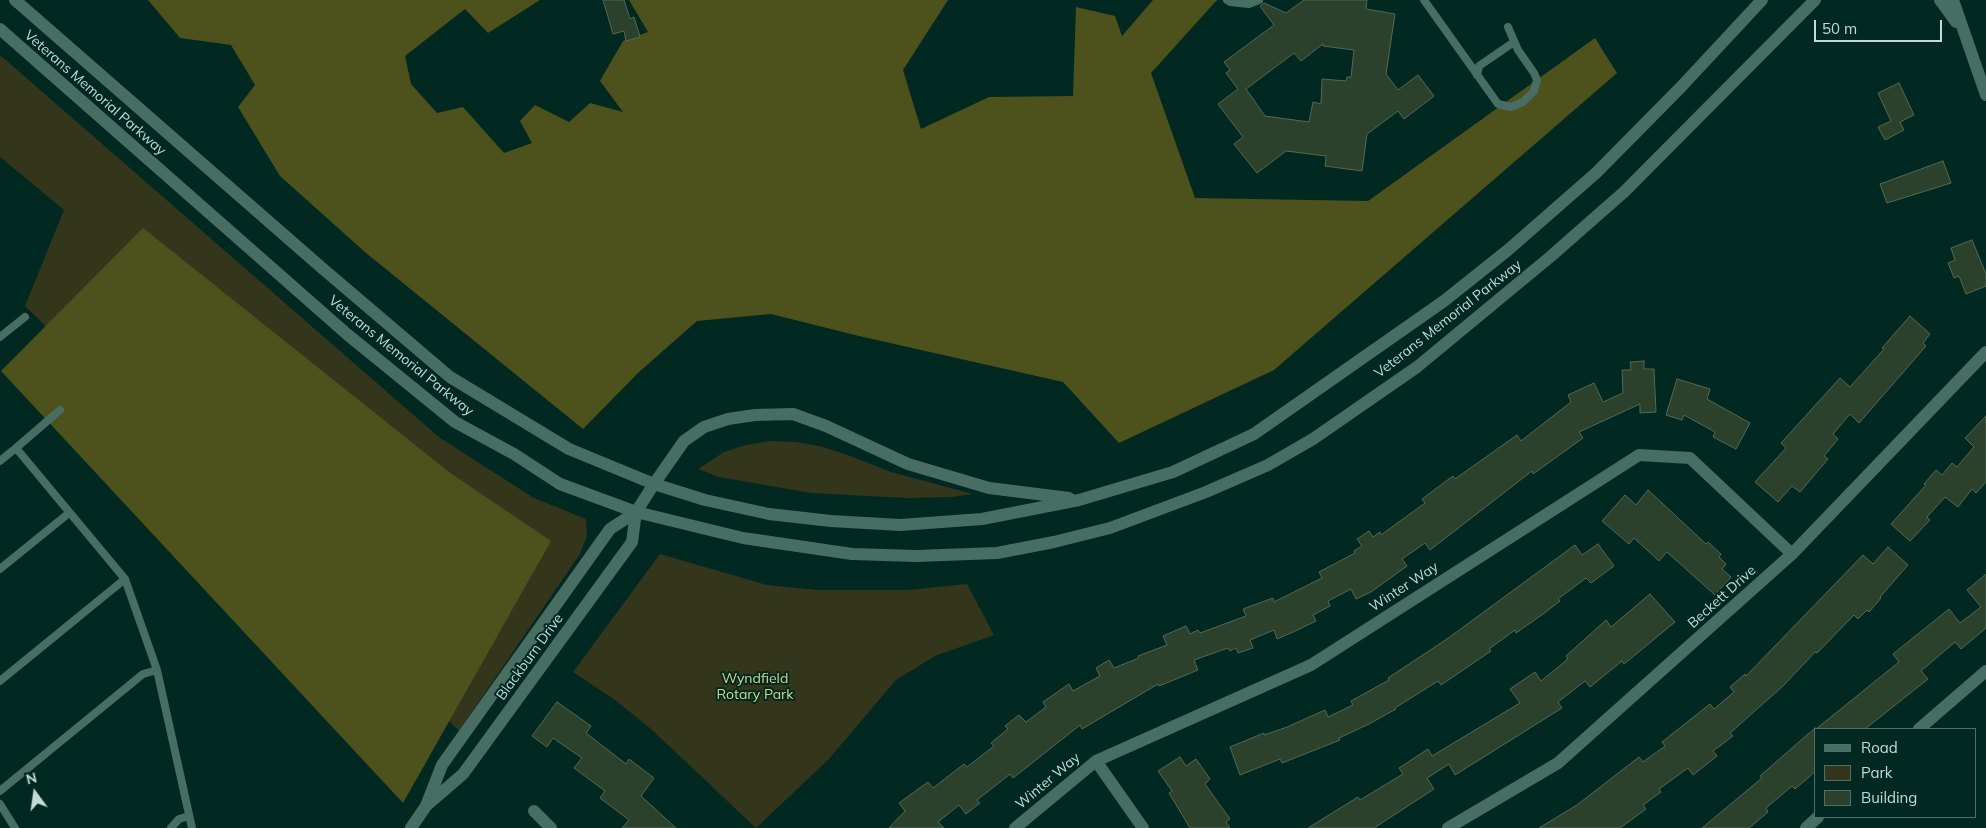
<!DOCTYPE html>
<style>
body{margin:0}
#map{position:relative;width:1986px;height:828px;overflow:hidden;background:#012921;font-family:Mulish,sans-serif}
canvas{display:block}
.legend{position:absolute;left:1814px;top:728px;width:162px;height:90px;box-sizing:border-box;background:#012921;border:1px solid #4f7069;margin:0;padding:6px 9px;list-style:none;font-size:15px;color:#c5dad4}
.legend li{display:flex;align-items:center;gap:10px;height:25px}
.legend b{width:25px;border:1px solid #4f7069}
.north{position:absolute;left:10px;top:768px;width:50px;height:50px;-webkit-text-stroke:4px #012921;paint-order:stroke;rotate:346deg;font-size:14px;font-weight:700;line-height:20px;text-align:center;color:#c5dad4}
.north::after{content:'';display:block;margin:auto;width:18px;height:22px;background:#c5dad4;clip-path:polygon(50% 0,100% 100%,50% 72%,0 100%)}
.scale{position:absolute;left:1814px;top:20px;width:128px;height:22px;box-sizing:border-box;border:2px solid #c5dad4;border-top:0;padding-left:6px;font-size:15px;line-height:18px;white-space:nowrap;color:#c5dad4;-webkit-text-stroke:4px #012921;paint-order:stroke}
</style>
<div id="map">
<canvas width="1986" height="828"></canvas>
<ul class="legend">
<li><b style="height:6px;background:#486e64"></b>Road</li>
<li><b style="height:14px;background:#33361a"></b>Park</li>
<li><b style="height:14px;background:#2b412b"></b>Building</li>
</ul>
<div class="north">N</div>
<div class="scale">50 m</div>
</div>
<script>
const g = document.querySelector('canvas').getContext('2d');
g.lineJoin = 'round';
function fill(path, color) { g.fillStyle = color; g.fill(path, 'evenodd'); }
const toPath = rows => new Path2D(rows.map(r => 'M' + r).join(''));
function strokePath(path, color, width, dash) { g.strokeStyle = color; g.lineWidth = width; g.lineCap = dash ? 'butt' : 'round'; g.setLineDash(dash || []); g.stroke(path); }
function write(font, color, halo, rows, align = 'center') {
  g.font = font + ' Mulish,sans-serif'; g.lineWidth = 4; g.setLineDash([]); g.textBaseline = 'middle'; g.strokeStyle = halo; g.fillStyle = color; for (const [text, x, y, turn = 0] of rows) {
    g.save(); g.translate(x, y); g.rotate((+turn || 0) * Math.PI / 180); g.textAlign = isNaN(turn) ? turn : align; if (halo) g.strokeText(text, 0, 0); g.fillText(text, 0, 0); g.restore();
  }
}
const green = toPath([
 [0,55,440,438,534,498,586,519,587,536,580,554,459,731,25,306,64,210,0,157],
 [770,441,796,442,819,446,845,454,891,472,973,494,952,497,907,498,811,493,719,477,698,469,724,452,746,445],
 [660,554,767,585,817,590,908,590,967,584,994,635,935,656,896,680,828,760,756,828,651,729,615,700,573,672]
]);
const forest = toPath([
 [148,0,540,0,488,33,465,9,405,56,411,84,437,113,463,107,504,153,532,143,520,121,535,105,569,122,590,103,623,112,600,81,623,41,648,32,629,0,948,0,903,70,921,129,989,97,1073,96,1076,7,1115,16,1122,36,1153,0,1217,0,1151,73,1195,198,1368,201,1595,38,1617,73,1274,370,1119,443,1063,382,859,336,771,314,697,321,639,372,583,429,366,253,280,176,238,107,255,85,231,45,180,38],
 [143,228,449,472,551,541,403,803,1,371]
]);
const building = toPath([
 [603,0,624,0,630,19,634,17,640,37,626,41,624,31,613,34,603,0],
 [1304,0,1367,0,1366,9,1395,14,1386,74,1398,90,1418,75,1434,96,1404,119,1398,111,1367,134,1362,171,1325,166,1326,156,1286,151,1257,173,1234,144,1243,137,1218,104,1238,89,1226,73,1230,70,1224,62,1274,25,1260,6,1264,3,1286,13,1304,0],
 [1323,44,1323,46,1354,50,1351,77,1347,77,1346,81,1322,79,1321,104,1313,102,1309,122,1265,116,1246,89,1294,53,1301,61,1323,44],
 [1899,83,1914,115,1900,122,1904,130,1885,140,1878,127,1891,121,1878,93,1899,83],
 [1943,161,1951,183,1887,203,1880,184,1943,161],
 [1972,240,1986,274,1986,286,1966,294,1959,276,1954,278,1948,263,1955,260,1951,248,1972,240],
 [1910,316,1930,334,1923,343,1926,346,1859,423,1850,414,1833,434,1838,439,1824,456,1828,459,1800,492,1792,486,1778,502,1755,482,1786,448,1781,443,1840,378,1850,387,1884,349,1882,348,1910,316],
 [1644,361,1644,369,1654,369,1656,412,1640,413,1640,404,1579,432,1583,438,1533,474,1532,471,1430,550,1425,543,1402,559,1407,566,1371,592,1356,599,1351,589,1328,601,1330,606,1313,615,1316,621,1293,632,1277,639,1274,630,1250,640,1253,648,1238,653,1236,648,1230,651,1228,648,1194,660,1198,670,1159,686,1158,684,1082,729,1080,725,1013,778,1010,774,977,800,980,803,966,814,959,805,938,822,944,828,889,828,905,811,899,803,928,782,933,788,964,764,967,767,994,746,991,743,1008,729,1005,726,1019,715,1026,722,1046,707,1043,702,1069,684,1073,691,1100,676,1096,668,1109,660,1114,668,1139,658,1138,656,1167,645,1163,636,1186,626,1190,634,1198,630,1200,633,1246,616,1243,609,1273,598,1274,602,1322,578,1319,572,1355,553,1354,551,1362,546,1357,539,1369,531,1373,537,1380,532,1381,535,1425,503,1422,499,1453,476,1455,479,1517,435,1521,441,1571,402,1568,395,1594,383,1603,402,1623,393,1622,370,1631,370,1630,362,1644,361],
 [1677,379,1710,389,1707,399,1750,423,1736,449,1713,437,1715,432,1684,415,1682,420,1666,415,1677,379],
 [1986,416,1986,482,1976,493,1972,489,1958,507,1945,497,1927,517,1930,520,1910,541,1891,524,1926,485,1924,484,1936,470,1942,475,1952,463,1957,467,1974,447,1965,438,1986,416],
 [1648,490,1706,544,1708,542,1721,554,1719,557,1726,564,1722,569,1731,577,1715,595,1667,552,1659,561,1634,538,1629,544,1602,521,1625,495,1636,505,1648,490],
 [1598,544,1614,566,1591,583,1586,578,1558,599,1560,601,1543,614,1516,633,1515,630,1489,649,1491,651,1441,685,1438,681,1395,708,1396,709,1369,724,1339,738,1340,740,1282,763,1280,759,1240,775,1230,747,1264,733,1264,735,1287,727,1325,710,1328,717,1353,705,1351,701,1389,680,1388,678,1447,639,1575,545,1582,555,1598,544],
 [1888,547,1908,565,1880,597,1881,598,1869,612,1867,610,1858,619,1854,615,1817,653,1815,652,1783,686,1730,733,1733,736,1713,751,1717,756,1693,775,1688,768,1659,789,1661,792,1643,805,1646,809,1620,828,1539,828,1577,805,1639,757,1643,762,1665,746,1662,742,1710,704,1714,709,1734,692,1730,687,1745,674,1746,676,1863,555,1873,564,1888,547],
 [1986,574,1986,628,1961,649,1955,642,1921,671,1928,679,1865,729,1816,729,1899,662,1893,654,1949,609,1960,623,1981,607,1967,590,1986,574],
 [1650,594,1675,622,1624,664,1622,661,1590,687,1585,681,1558,702,1562,708,1455,775,1449,764,1427,778,1434,789,1374,828,1308,828,1358,797,1360,800,1403,774,1399,768,1428,749,1432,756,1520,703,1510,689,1535,672,1541,681,1568,659,1566,656,1606,620,1611,627,1650,594],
 [557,702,591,726,586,733,626,764,629,759,654,778,641,796,676,828,622,828,629,820,600,798,605,791,574,768,582,758,553,738,547,747,532,736,557,702],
 [1815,728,1815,771,1809,777,1795,789,1792,786,1766,808,1768,812,1749,828,1702,828,1762,778,1760,776,1815,728],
 [1180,757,1186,766,1196,759,1210,779,1205,784,1230,819,1226,822,1230,828,1190,828,1169,793,1172,791,1158,771,1180,757]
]);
const service = toPath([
 [1227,0,1230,2,1249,4,1259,0],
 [1424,0,1498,104,1511,107,1523,102,1534,91,1537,80,1534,73,1518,50,1508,27],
 [1477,75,1479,66,1514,42],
 [0,337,25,317],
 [60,410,16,448,125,579,157,670,192,828],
 [0,461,16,448],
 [0,569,69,513],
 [0,681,125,579],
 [0,791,143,674,157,670],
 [0,804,15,828],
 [171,828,179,819,189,816]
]);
const minor = toPath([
 [1919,729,1986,671],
 [1096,761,1143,828],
 [426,806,442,765,610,529,636,512,654,484],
 [534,811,551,828],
 [411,828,426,806,463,774,632,542,636,512],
 [1015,828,1096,761,1311,665,1639,455,1690,458,1792,554],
 [1448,828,1558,763,1792,554,1986,352],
 [1806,828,1818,817]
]);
const secondary = toPath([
 [15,0,322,268,450,377,569,449,654,484,705,500,769,514,831,521,900,525,982,519,1079,500,1173,472,1254,434,1444,301,1508,250,1596,173,1681,87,1762,0],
 [1940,0,1956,22],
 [1953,0,1986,95],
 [0,29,348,335,455,422,514,454,560,484,636,512,743,538,852,554,916,556,997,553,1054,542,1110,528,1206,492,1268,465,1313,439,1417,367,1550,257,1624,192,1815,0],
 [654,484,684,441,704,427,728,419,755,415,793,414,826,426,908,464,989,488,1069,498]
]);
const streetNames = [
 ["Veterans Memorial Parkway",95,93,41],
 ["Veterans Memorial Parkway",1448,319,-38],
 ["Veterans Memorial Parkway",401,356,39],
 ["Winter Way",1404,587,-33],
 ["Beckett Drive",1722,597,-42],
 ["Blackburn Drive",530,657,-54],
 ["Winter Way",1048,781,-40]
];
const parkNames = [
 ["Wyndfield",755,679],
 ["Rotary Park",755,695]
];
fill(green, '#33361a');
fill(forest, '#4d511c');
fill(building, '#2b412b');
strokePath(building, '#536a53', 1);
strokePath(service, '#486e64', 8);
strokePath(minor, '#486e64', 12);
strokePath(secondary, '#486e64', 12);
write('14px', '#c5dad4', '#012921', streetNames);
write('14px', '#d1d988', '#012921', parkNames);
</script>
